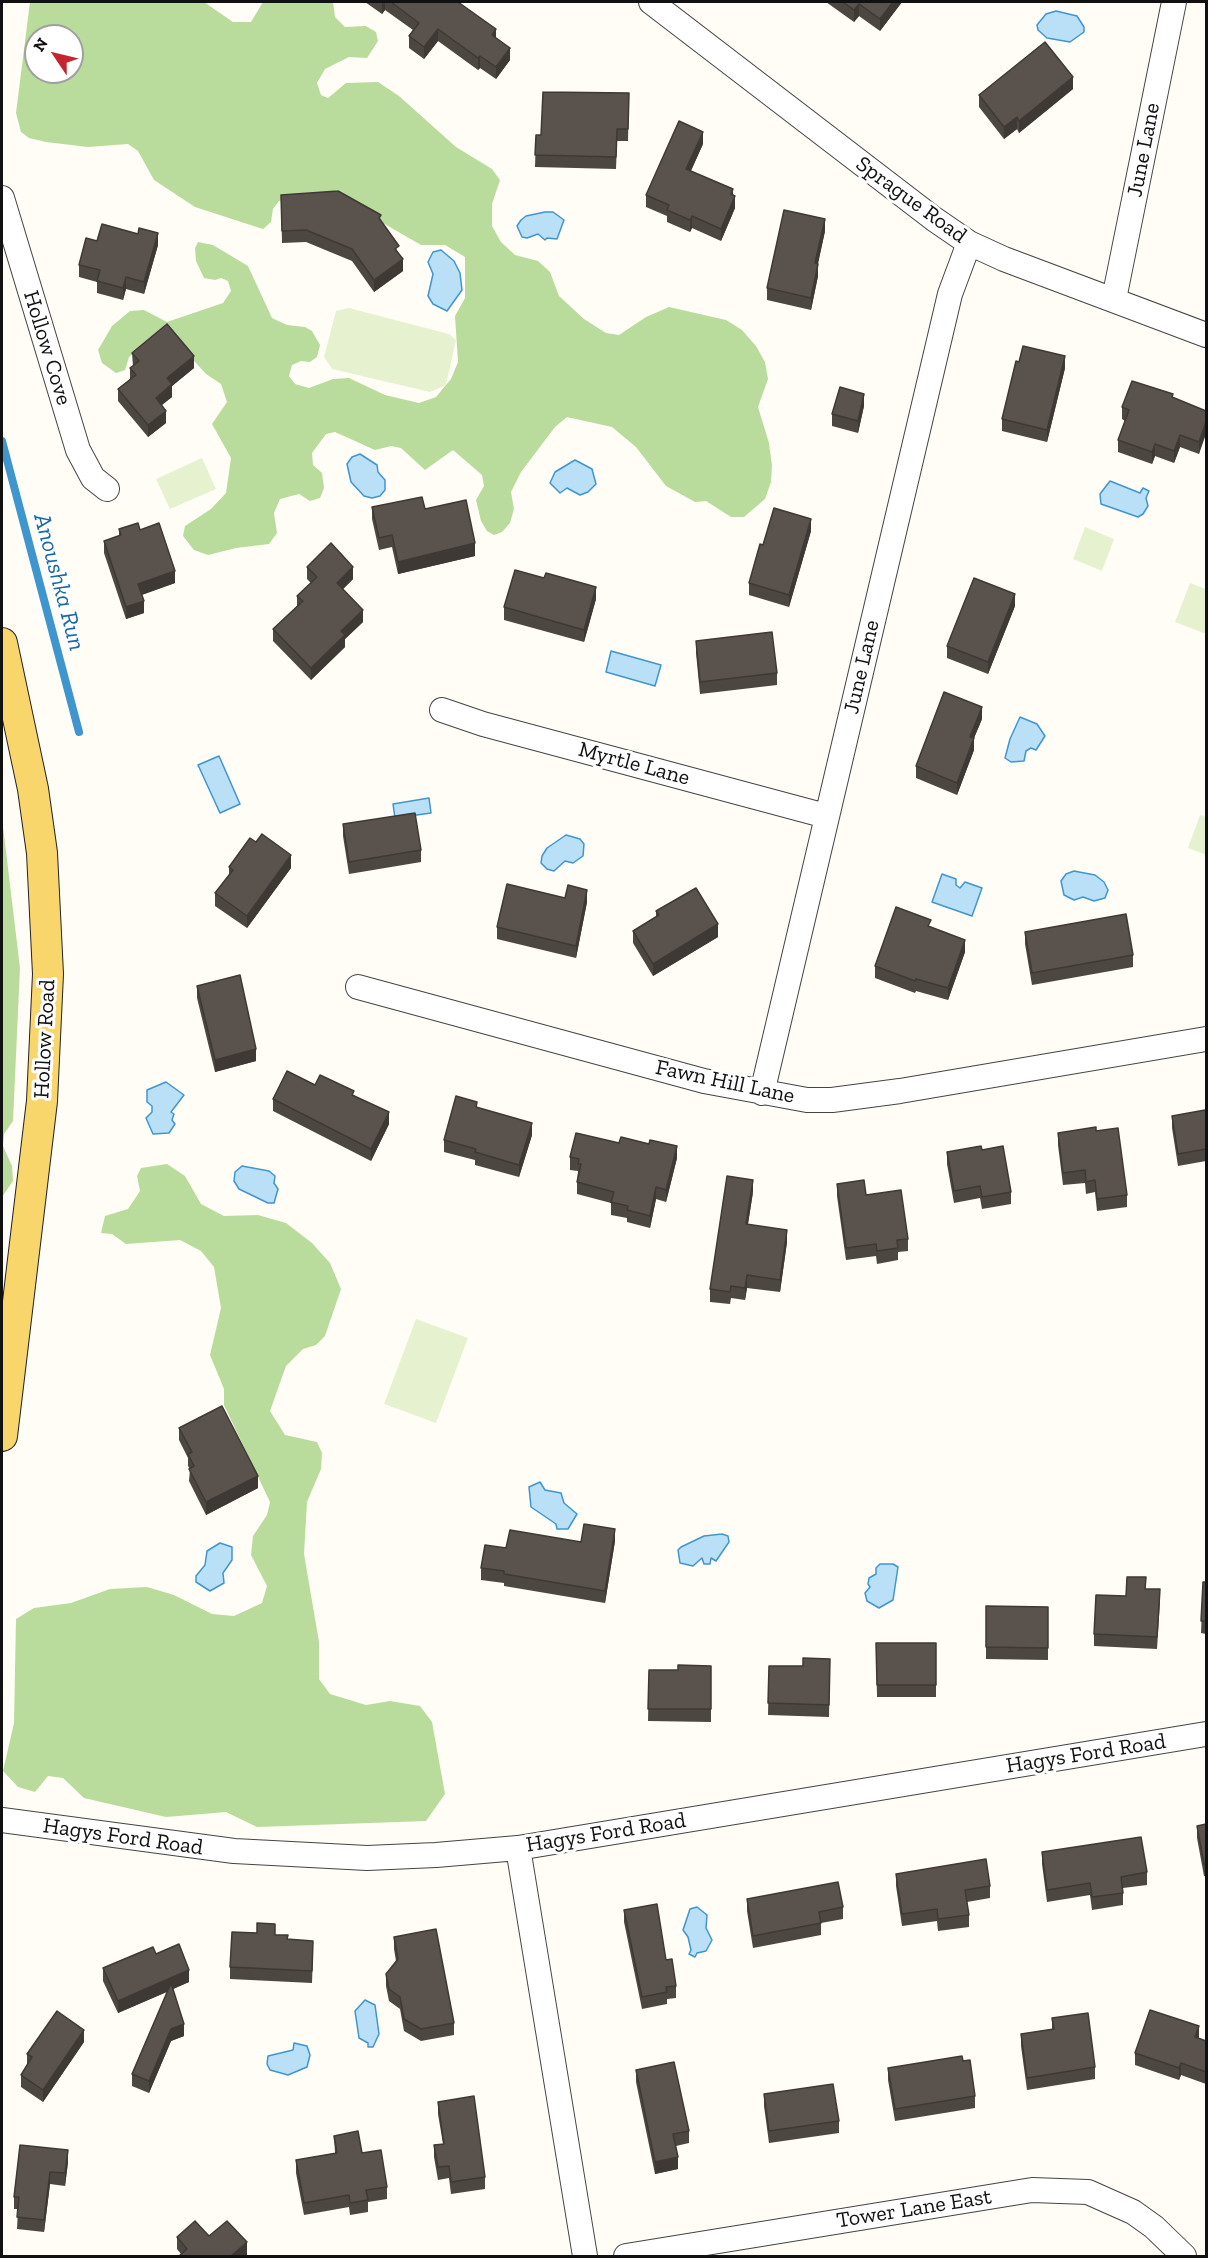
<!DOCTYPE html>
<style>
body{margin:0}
#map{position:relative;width:1208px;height:2258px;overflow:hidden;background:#fffdf5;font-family:"Zilla Slab",serif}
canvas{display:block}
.frame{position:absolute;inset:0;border:3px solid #111;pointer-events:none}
.north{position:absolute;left:24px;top:24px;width:60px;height:60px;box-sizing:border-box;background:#fff;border:2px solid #a0a0a0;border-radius:50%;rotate:305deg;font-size:16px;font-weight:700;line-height:24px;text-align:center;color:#111}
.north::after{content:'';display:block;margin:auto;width:21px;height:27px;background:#c4262e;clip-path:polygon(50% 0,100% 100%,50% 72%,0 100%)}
</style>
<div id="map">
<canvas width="1208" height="2258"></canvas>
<div class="frame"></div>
<div class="north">N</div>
</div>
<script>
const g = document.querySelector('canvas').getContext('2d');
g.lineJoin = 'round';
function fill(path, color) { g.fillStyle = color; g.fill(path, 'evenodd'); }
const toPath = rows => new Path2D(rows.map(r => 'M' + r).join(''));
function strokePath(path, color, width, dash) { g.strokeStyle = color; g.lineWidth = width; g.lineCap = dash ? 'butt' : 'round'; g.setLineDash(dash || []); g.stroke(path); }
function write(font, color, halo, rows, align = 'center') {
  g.font = font + ' "Zilla Slab",serif'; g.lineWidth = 6; g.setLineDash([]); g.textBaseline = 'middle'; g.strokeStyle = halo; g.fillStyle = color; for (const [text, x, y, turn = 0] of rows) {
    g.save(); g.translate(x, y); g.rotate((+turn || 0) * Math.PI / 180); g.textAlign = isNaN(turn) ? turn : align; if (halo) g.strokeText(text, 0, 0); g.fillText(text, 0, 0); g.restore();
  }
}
const forest = toPath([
 [30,2,204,2,233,22,251,22,263,2,333,2,335,17,345,27,366,26,376,32,378,41,367,58,349,57,325,69,317,83,321,95,328,98,346,83,378,82,399,96,456,147,492,169,500,180,492,204,492,226,501,242,515,255,538,261,550,272,559,296,584,319,606,333,619,335,646,317,669,307,726,320,742,330,756,346,765,362,768,379,758,407,769,443,772,466,771,482,765,499,744,517,731,517,706,501,695,502,666,486,636,447,612,427,567,417,555,427,521,472,511,492,514,509,510,523,502,532,494,535,487,531,481,521,476,500,484,486,482,475,453,450,425,470,401,448,391,446,375,450,335,432,326,434,312,453,313,465,322,473,324,488,320,498,310,501,299,494,280,499,274,513,277,533,269,544,236,548,208,555,194,550,183,536,185,526,211,509,226,493,231,458,212,424,227,402,221,384,206,374,166,330,129,357,125,370,116,373,102,363,98,350,112,326,130,311,144,310,167,322,223,303,231,291,228,281,221,278,215,280,204,278,196,261,195,248,198,242,213,245,248,266,272,318,287,325,305,327,312,331,320,345,317,357,310,362,301,361,292,365,289,376,295,384,309,388,333,379,349,378,385,395,419,403,436,397,451,379,458,362,455,316,465,298,465,257,445,245,421,245,343,200,292,199,279,201,273,209,271,222,263,229,195,207,154,180,138,151,128,144,88,147,46,142,29,138,21,132,16,113],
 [36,36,72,36,72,72,36,72],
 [2,818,20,968,13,1121,4,1134,3,1146,12,1166,13,1181,2,1197],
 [167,1164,185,1176,201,1204,224,1216,258,1215,286,1223,312,1243,330,1263,341,1289,325,1336,316,1345,303,1349,286,1366,270,1411,285,1435,317,1442,322,1453,321,1469,307,1502,304,1554,319,1642,319,1679,330,1694,366,1705,390,1701,420,1706,432,1722,445,1794,426,1821,257,1827,226,1812,166,1817,84,1798,63,1778,48,1776,35,1792,18,1787,3,1771,14,1723,16,1619,34,1608,71,1603,110,1589,147,1587,174,1595,212,1614,234,1616,262,1603,267,1586,251,1555,253,1536,267,1515,270,1502,224,1405,224,1389,210,1355,221,1308,214,1267,201,1251,180,1240,126,1244,112,1234,101,1233,105,1216,128,1209,140,1191,137,1176,141,1168]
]);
const pitch = toPath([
 [349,308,449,334,456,340,446,385,430,392,332,369,324,357,336,311],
 [202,458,216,489,170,509,156,479],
 [1085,527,1114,539,1102,571,1073,559],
 [1190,583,1206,589,1206,634,1175,622],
 [1200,815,1206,817,1206,855,1188,848],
 [416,1319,468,1338,436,1423,384,1404]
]);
const water = toPath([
 [1056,11,1077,16,1084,27,1084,32,1070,42,1047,38,1038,30,1037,25,1046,14,1056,11],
 [545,212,553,212,564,220,557,239,547,238,545,240,538,234,527,238,522,237,517,226,521,220,526,216,545,212],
 [441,250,454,261,460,273,462,290,447,311,433,304,428,296,433,274,428,262,433,252,441,250],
 [360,454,377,465,378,472,385,480,385,490,380,496,372,498,364,496,351,482,347,464,352,457,360,454],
 [575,460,592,469,596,484,588,492,580,495,567,488,560,493,550,483,555,472,575,460],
 [1110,481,1140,493,1143,488,1149,491,1146,498,1148,506,1143,514,1138,517,1101,504,1100,494,1110,481],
 [611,651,661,665,655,686,606,672,611,651],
 [1020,717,1037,724,1045,736,1036,750,1031,748,1026,751,1024,761,1011,762,1005,758,1010,739,1020,717],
 [219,756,240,804,220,813,198,765,219,756],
 [429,798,431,813,395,818,393,804,429,798],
 [566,835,580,839,584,844,583,856,573,863,565,861,554,871,547,869,541,863,542,856,547,848,566,835],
 [1074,871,1095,875,1104,882,1108,890,1105,898,1094,901,1083,897,1074,900,1064,895,1061,881,1066,874,1074,871],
 [942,874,956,879,956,885,960,888,965,882,982,888,972,916,932,902,942,874],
 [166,1082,184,1095,171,1112,174,1114,172,1120,175,1124,169,1133,153,1134,146,1118,152,1112,152,1106,147,1102,147,1090,166,1082],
 [242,1166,269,1171,275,1176,274,1183,278,1189,274,1203,268,1203,239,1189,234,1181,235,1172,242,1166],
 [540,1482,545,1490,561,1493,564,1503,577,1514,568,1529,557,1529,556,1524,531,1507,529,1487,540,1482],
 [722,1534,728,1536,729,1542,716,1561,711,1558,710,1564,704,1564,702,1558,693,1566,680,1563,678,1550,681,1547,704,1536,722,1534],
 [220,1543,232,1547,232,1560,223,1573,224,1583,210,1591,196,1582,196,1576,205,1565,207,1551,220,1543],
 [880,1564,893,1564,898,1567,893,1600,879,1608,867,1601,865,1593,870,1587,868,1584,869,1578,876,1574,876,1568,880,1564],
 [697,1907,707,1915,706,1928,712,1940,706,1951,697,1953,695,1957,689,1954,691,1950,688,1937,683,1930,690,1909,697,1907],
 [365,2000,375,2005,379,2034,373,2047,368,2047,368,2043,359,2038,355,2011,365,2000],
 [294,2043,307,2046,310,2055,307,2067,288,2075,270,2070,267,2064,268,2056,293,2050,294,2043]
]);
const stream = toPath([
 [2,441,79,732]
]);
const minor = toPath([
 [651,2,934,219,969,243,1004,259,1206,335],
 [2,198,78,450,93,478,107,489],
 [1114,299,1174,2],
 [442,710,483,724,826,816],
 [358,987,704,1081,807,1100,832,1100,900,1091,1206,1039],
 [762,1093,950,294,969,243],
 [2,1820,234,1851,367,1858,436,1855,518,1848,1206,1734],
 [518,1848,585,2256],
 [626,2256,1032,2190,1088,2192,1133,2212,1154,2227,1184,2256]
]);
const major = toPath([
 [2,643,33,789,42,853,48,974,42,1101,2,1436]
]);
const wall = toPath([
 [365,2,458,2,496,38,510,60,496,79,480,68,478,70,438,41,424,59,409,48,409,36,413,30,385,10,382,14],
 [826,2,902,2,880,31,859,16,854,22],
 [1073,89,1019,133,1017,129,1004,139,979,107,979,95],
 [629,93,628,141,617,141,616,169,535,167,536,135,541,135],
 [703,144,691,171,733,195,735,208,721,241,692,228,690,232,667,222,667,216,646,207,646,195],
 [281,195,381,221,399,254,403,271,374,292,352,261,306,242,282,243],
 [825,231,818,264,818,276,811,310,767,300,767,288],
 [158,245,144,294,126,289,123,300,97,293,97,282,79,277,79,265],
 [132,353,194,368,172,386,172,397,161,405,166,423,148,437,118,401,118,389,130,379,130,368,133,366],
 [1065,368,1047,442,1002,431,1002,419],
 [1173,398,1206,411,1199,454,1180,447,1174,463,1155,456,1152,464,1118,452,1118,440,1125,421,1122,419,1122,407],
 [864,406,858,433,832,426,832,414],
 [372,507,425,509,475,556,398,574,392,547,379,550,372,519],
 [119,529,140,530,175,583,142,595,144,613,126,619,104,553,104,541,119,536],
 [811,531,789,607,749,595,749,583,763,545],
 [307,567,353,579,343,589,363,622,345,639,345,647,311,680,273,641,273,629,297,606,297,596,311,583,307,579],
 [596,599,584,642,504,620,504,607],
 [1015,606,988,674,947,658,947,646],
 [696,641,777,673,777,685,700,694,696,653],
 [982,719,974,738,974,750,957,795,916,778,916,766],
 [343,824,421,850,421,862,349,874,343,836],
 [229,867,291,868,247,928,215,906,215,893,229,875],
 [565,898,587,902,576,958,497,939,497,927],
 [656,911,718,937,653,976,633,943,633,931,656,917],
 [931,927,965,952,948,1000,916,991,915,993,875,978,875,966],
 [1025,932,1133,955,1133,967,1032,985,1025,944],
 [197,986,256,1061,215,1072,197,998],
 [315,1085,354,1095,389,1124,371,1161,273,1111,273,1099],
 [477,1108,532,1135,519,1177,475,1165,475,1160,444,1152,444,1140],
 [1206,1113,1206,1161,1178,1166,1172,1128,1172,1116],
 [1096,1131,1127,1195,1127,1207,1097,1211,1095,1192,1086,1194,1085,1183,1063,1185,1058,1145,1058,1133],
 [982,1150,1011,1192,1011,1204,982,1209,980,1198,954,1203,947,1164,947,1152],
 [570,1157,677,1158,666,1202,656,1199,650,1228,627,1222,627,1218,611,1215,611,1203,577,1194,577,1182,578,1171,570,1170],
 [837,1184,866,1195,908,1239,908,1251,898,1252,898,1260,877,1264,876,1256,846,1260,837,1196],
 [753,1192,748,1224,787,1242,780,1292,747,1288,745,1300,731,1298,730,1304,710,1302,710,1289],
 [179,1428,258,1488,206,1515,189,1481,190,1469,188,1466,188,1458,179,1440],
 [615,1541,605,1603,504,1586,504,1583,481,1580,481,1568,506,1548,581,1542],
 [1203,1582,1206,1582,1206,1634,1201,1633],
 [1146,1589,1160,1601,1157,1649,1094,1646,1094,1634,1126,1596],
 [986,1606,1048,1607,1048,1660,986,1659],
 [876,1643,936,1643,936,1697,877,1697],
 [830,1659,829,1717,768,1715,769,1666,803,1666],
 [711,1666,711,1722,648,1721,649,1670,678,1670],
 [1206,1824,1206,1876,1204,1876,1197,1838,1197,1826],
 [1042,1852,1147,1872,1147,1885,1123,1888,1123,1905,1092,1910,1090,1895,1047,1902,1042,1864],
 [896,1874,990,1886,990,1898,967,1902,969,1915,969,1927,938,1931,937,1921,902,1926,896,1886],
 [747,1899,843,1907,843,1919,821,1923,821,1935,753,1948,747,1911],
 [624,1910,666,1960,676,1986,676,1998,667,1999,667,2004,642,2009,624,1922],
 [257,1933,275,1935,287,1939,313,1953,312,1983,230,1979,230,1967],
 [394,1937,454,2023,454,2035,421,2041,404,2031,400,2009,389,2001,386,1986,386,1974,396,1961,394,1949],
 [156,1954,189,1982,173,1989,184,2036,171,2041,149,2093,132,2086,132,2074,167,1992,118,2013,103,1981,103,1968],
 [1052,2018,1095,2067,1095,2079,1027,2090,1021,2046,1021,2034,1052,2029],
 [1199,2038,1206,2041,1206,2084,1181,2075,1179,2080,1135,2065,1135,2053],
 [84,2042,43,2102,21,2087,21,2075,27,2065,27,2054],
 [963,2061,975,2096,975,2108,895,2121,888,2080,888,2068],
 [636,2070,689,2131,689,2143,676,2146,678,2169,655,2174,636,2082],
 [764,2094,839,2121,839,2133,769,2143,764,2106],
 [438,2102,485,2177,485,2189,451,2194,449,2178,438,2180,434,2157,434,2145,443,2144,438,2114],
 [334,2136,362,2153,387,2187,387,2199,368,2202,368,2212,350,2215,349,2207,304,2215,296,2173,296,2160,335,2153],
 [20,2145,68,2162,65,2186,50,2184,44,2232,17,2229,18,2209,14,2209,14,2197],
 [209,2236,247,2255,181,2254,177,2249,177,2237]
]);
const shadedWall = toPath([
 [382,2,385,2,385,10,382,14],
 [893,2,902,2,880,31,880,19],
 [859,4,859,16,854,22,854,10],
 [438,29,438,41,424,59,424,47],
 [496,29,496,41,492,35],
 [510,48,510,60,496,79,496,67],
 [480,56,480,68,478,70,478,58],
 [1073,77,1073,89,1019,133,1019,121],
 [1017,117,1017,129,1004,139,1004,127],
 [703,132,703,144,686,181,686,169],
 [733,189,733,201,735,196,735,208,721,241,721,229],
 [692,216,692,228,690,232,690,220],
 [825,219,825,231,815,276,815,263],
 [158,233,158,245,144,294,144,282],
 [403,259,403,271,374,292,374,280],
 [818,264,818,276,811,310,811,298],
 [126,277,126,289,123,300,123,288],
 [194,356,194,368,172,386,172,397,156,410,156,398,167,378],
 [1065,356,1065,368,1047,442,1047,430],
 [864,394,864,406,858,433,858,421],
 [166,411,166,423,148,437,148,425],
 [1206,422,1206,434,1199,454,1199,442],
 [1180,435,1180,447,1174,463,1174,451],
 [1155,444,1155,456,1152,464,1152,452],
 [811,519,811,531,789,607,789,595],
 [475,543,475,556,398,574,398,562],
 [353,567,353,579,337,595,337,583],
 [175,571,175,583,138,596,138,584],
 [596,587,596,599,584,642,584,630],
 [1015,594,1015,606,988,674,988,662],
 [144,601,144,613,126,619,126,607],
 [363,610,363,622,345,639,345,647,311,680,311,668,341,631],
 [982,707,982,719,974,738,974,750,957,795,957,783,970,737],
 [291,855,291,868,247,928,247,916],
 [587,890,587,902,576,958,576,946],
 [718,924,718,937,653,976,653,964],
 [965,940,965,952,948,1000,948,988],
 [256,1049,256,1061,215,1072,215,1060],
 [389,1112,389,1124,371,1161,371,1149],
 [532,1123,532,1135,519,1177,519,1165],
 [677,1146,677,1158,666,1202,666,1190],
 [753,1180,753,1192,746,1236,746,1224],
 [656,1187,656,1199,650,1228,650,1216],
 [787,1230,787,1242,780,1292,780,1280],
 [747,1275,747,1288,745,1300,745,1288],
 [258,1476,258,1488,206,1515,206,1502],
 [615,1529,615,1541,605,1603,605,1591],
 [189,1970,189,1982,118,2013,118,2001],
 [184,2024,184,2036,171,2041,149,2093,149,2081,171,2029],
 [1199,2026,1199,2038,1195,2037],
 [84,2030,84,2042,43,2102,43,2090],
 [1181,2063,1181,2075,1179,2080,1179,2068],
 [68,2150,68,2162,65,2186,65,2173],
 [678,2157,678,2169,655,2174,655,2162],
 [50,2172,50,2184,44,2232,44,2220],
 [247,2242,247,2255,244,2256,231,2256]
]);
const building = toPath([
 [391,2,458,2,496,29,492,35,510,48,496,67,480,56,478,58,438,29,424,47,409,36,419,23,391,2],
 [843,2,893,2,880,19,859,4,854,10,843,2],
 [1045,42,1073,77,1019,121,1017,117,1004,127,979,95,1045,42],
 [543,92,629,93,628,129,617,129,616,157,535,155,536,135,541,135,543,92],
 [679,121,703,132,686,169,733,189,731,194,735,196,721,229,692,216,690,220,667,210,669,205,646,195,679,121],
 [338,191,381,215,379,218,399,246,395,249,403,259,374,280,352,249,306,230,282,231,281,195,338,191],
 [784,210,825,219,815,263,818,264,811,298,767,288,784,210],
 [102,224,138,234,139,228,158,233,144,282,126,277,123,288,97,281,100,270,79,265,86,238,97,241,102,224],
 [167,324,194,356,167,378,172,384,156,398,166,411,148,425,118,389,136,375,130,368,139,361,132,353,167,324],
 [1023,346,1065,356,1047,430,1002,419,1016,361,1019,362,1023,346],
 [1132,381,1173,394,1172,397,1206,411,1206,422,1199,442,1180,435,1174,451,1155,444,1152,452,1118,440,1129,410,1122,407,1132,381],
 [840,387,864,394,858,421,832,414,840,387],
 [422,497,425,509,466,500,475,543,398,562,392,535,379,538,372,507,422,497],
 [774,508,811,519,789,595,749,583,760,544,763,545,774,508],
 [138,523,140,530,159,523,175,571,138,584,144,601,126,607,104,541,121,535,119,529,138,523],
 [331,543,353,567,337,583,363,610,341,631,345,635,311,668,273,629,303,601,297,596,317,577,307,567,331,543],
 [515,570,544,578,546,573,596,587,584,630,504,607,515,570],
 [974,578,1015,594,988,662,947,646,974,578],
 [772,632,777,673,700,682,696,641,772,632],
 [944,692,982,707,970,737,974,738,957,783,916,766,944,692],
 [415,813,421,850,349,862,343,824,415,813],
 [262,834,291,855,247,916,215,893,233,870,229,867,250,838,256,842,262,834],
 [507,884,565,898,568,885,587,890,576,946,497,927,507,884],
 [696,888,718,924,653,964,633,931,659,915,656,911,696,888],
 [896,907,931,920,928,926,965,940,948,988,916,979,915,981,875,966,896,907],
 [1126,914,1133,955,1032,973,1025,932,1126,914],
 [240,975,256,1049,215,1060,197,986,240,975],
 [287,1071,315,1085,320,1075,354,1091,352,1095,389,1112,371,1149,273,1099,287,1071],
 [456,1096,477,1102,476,1107,532,1123,519,1165,475,1152,476,1149,444,1140,456,1096],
 [1205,1110,1206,1113,1206,1149,1178,1154,1172,1116,1205,1110],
 [1096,1127,1096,1131,1118,1128,1127,1195,1097,1199,1095,1180,1086,1182,1085,1170,1063,1173,1058,1133,1096,1127],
 [576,1133,619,1143,621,1137,649,1144,650,1140,677,1146,666,1190,656,1187,650,1216,627,1210,628,1206,611,1202,614,1192,577,1182,581,1164,578,1164,579,1159,570,1157,576,1133],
 [981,1146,982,1150,1003,1146,1011,1192,982,1197,980,1186,954,1191,947,1152,981,1146],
 [727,1176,753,1180,746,1224,787,1230,780,1280,747,1275,745,1288,731,1286,730,1292,710,1289,727,1176],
 [864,1180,866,1195,901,1190,908,1239,897,1240,898,1248,877,1251,876,1244,846,1248,837,1184,864,1180],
 [222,1406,258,1476,206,1502,189,1469,194,1466,188,1454,192,1452,179,1428,222,1406],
 [584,1524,615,1529,605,1591,504,1574,504,1571,481,1568,485,1545,506,1548,510,1530,581,1542,584,1524],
 [1127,1577,1146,1577,1145,1589,1160,1589,1157,1637,1094,1634,1096,1595,1126,1596,1127,1577],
 [1203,1582,1206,1582,1206,1621,1201,1621,1203,1582],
 [986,1606,1048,1607,1048,1648,986,1647,986,1606],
 [876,1643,936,1643,936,1685,877,1685,876,1643],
 [803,1658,830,1659,829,1705,768,1703,769,1666,803,1666,803,1658],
 [678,1665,711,1666,711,1709,648,1709,649,1670,678,1670,678,1665],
 [1206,1824,1206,1864,1204,1864,1197,1826,1206,1824],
 [1141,1837,1147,1872,1121,1877,1123,1893,1092,1897,1090,1883,1047,1890,1042,1852,1141,1837],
 [986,1859,990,1886,965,1890,969,1915,938,1919,937,1909,902,1914,896,1874,986,1859],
 [838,1882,843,1907,819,1912,821,1923,753,1936,747,1899,838,1882],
 [657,1904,666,1960,672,1959,676,1986,666,1987,667,1992,642,1997,624,1910,657,1904],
 [257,1923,275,1924,275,1935,288,1935,287,1939,313,1941,312,1971,230,1967,232,1932,257,1933,257,1923],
 [436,1929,454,2023,421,2029,404,2019,400,1997,389,1989,386,1974,398,1959,394,1937,436,1929],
 [179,1944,189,1970,118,2001,103,1968,153,1947,156,1954,179,1944],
 [171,1983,184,2024,171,2029,149,2081,132,2074,171,1983],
 [1150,2010,1199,2026,1195,2037,1206,2041,1206,2072,1181,2063,1179,2068,1135,2053,1150,2010],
 [57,2011,84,2030,43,2090,21,2075,32,2057,27,2054,57,2011],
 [1088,2013,1095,2067,1027,2078,1021,2034,1054,2029,1052,2018,1088,2013],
 [962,2056,963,2061,970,2060,975,2096,895,2109,888,2068,962,2056],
 [674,2062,689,2131,673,2134,678,2157,655,2162,636,2070,674,2062],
 [833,2084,839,2121,769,2131,764,2094,833,2084],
 [474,2096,485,2177,451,2182,449,2166,438,2167,434,2145,444,2144,438,2102,474,2096],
 [358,2131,362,2153,381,2150,387,2187,366,2190,368,2200,350,2203,349,2195,304,2203,296,2160,337,2153,334,2136,358,2131],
 [20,2145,68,2150,65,2173,50,2172,44,2220,17,2217,19,2197,14,2197,20,2145],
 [195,2221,209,2236,227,2221,247,2242,231,2256,179,2256,187,2249,177,2237,195,2221]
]);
const streetNames = [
 ["June Lane",1144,150,-79],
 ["Sprague Road",911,200,36],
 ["Hollow Cove",47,348,73],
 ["June Lane",862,667,-77],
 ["Myrtle Lane",634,764,15],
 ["Hollow Road",45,1039,-87],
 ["Fawn Hill Lane",725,1082,12],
 ["Hagys Ford Road",1086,1754,-9],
 ["Hagys Ford Road",606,1833,-9],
 ["Hagys Ford Road",123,1837,8],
 ["Tower Lane East",914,2209,-9]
];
const waterNames = [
 ["Anoushka Run",59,582,75]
];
fill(forest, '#b9dc9c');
fill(pitch, '#e6f2cf');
fill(water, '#b9e0f7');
strokePath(water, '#3f96cf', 1.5);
strokePath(stream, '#3f96cf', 8);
strokePath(minor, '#444', 26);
strokePath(major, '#222', 32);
strokePath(minor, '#fff', 24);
strokePath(major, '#f9d66b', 30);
fill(wall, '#4d4742');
fill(shadedWall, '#3f3936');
fill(building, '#5a524d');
strokePath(building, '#3f3936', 1.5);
write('22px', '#111', '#fff', streetNames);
write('italic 24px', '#1768a6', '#fff', waterNames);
</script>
